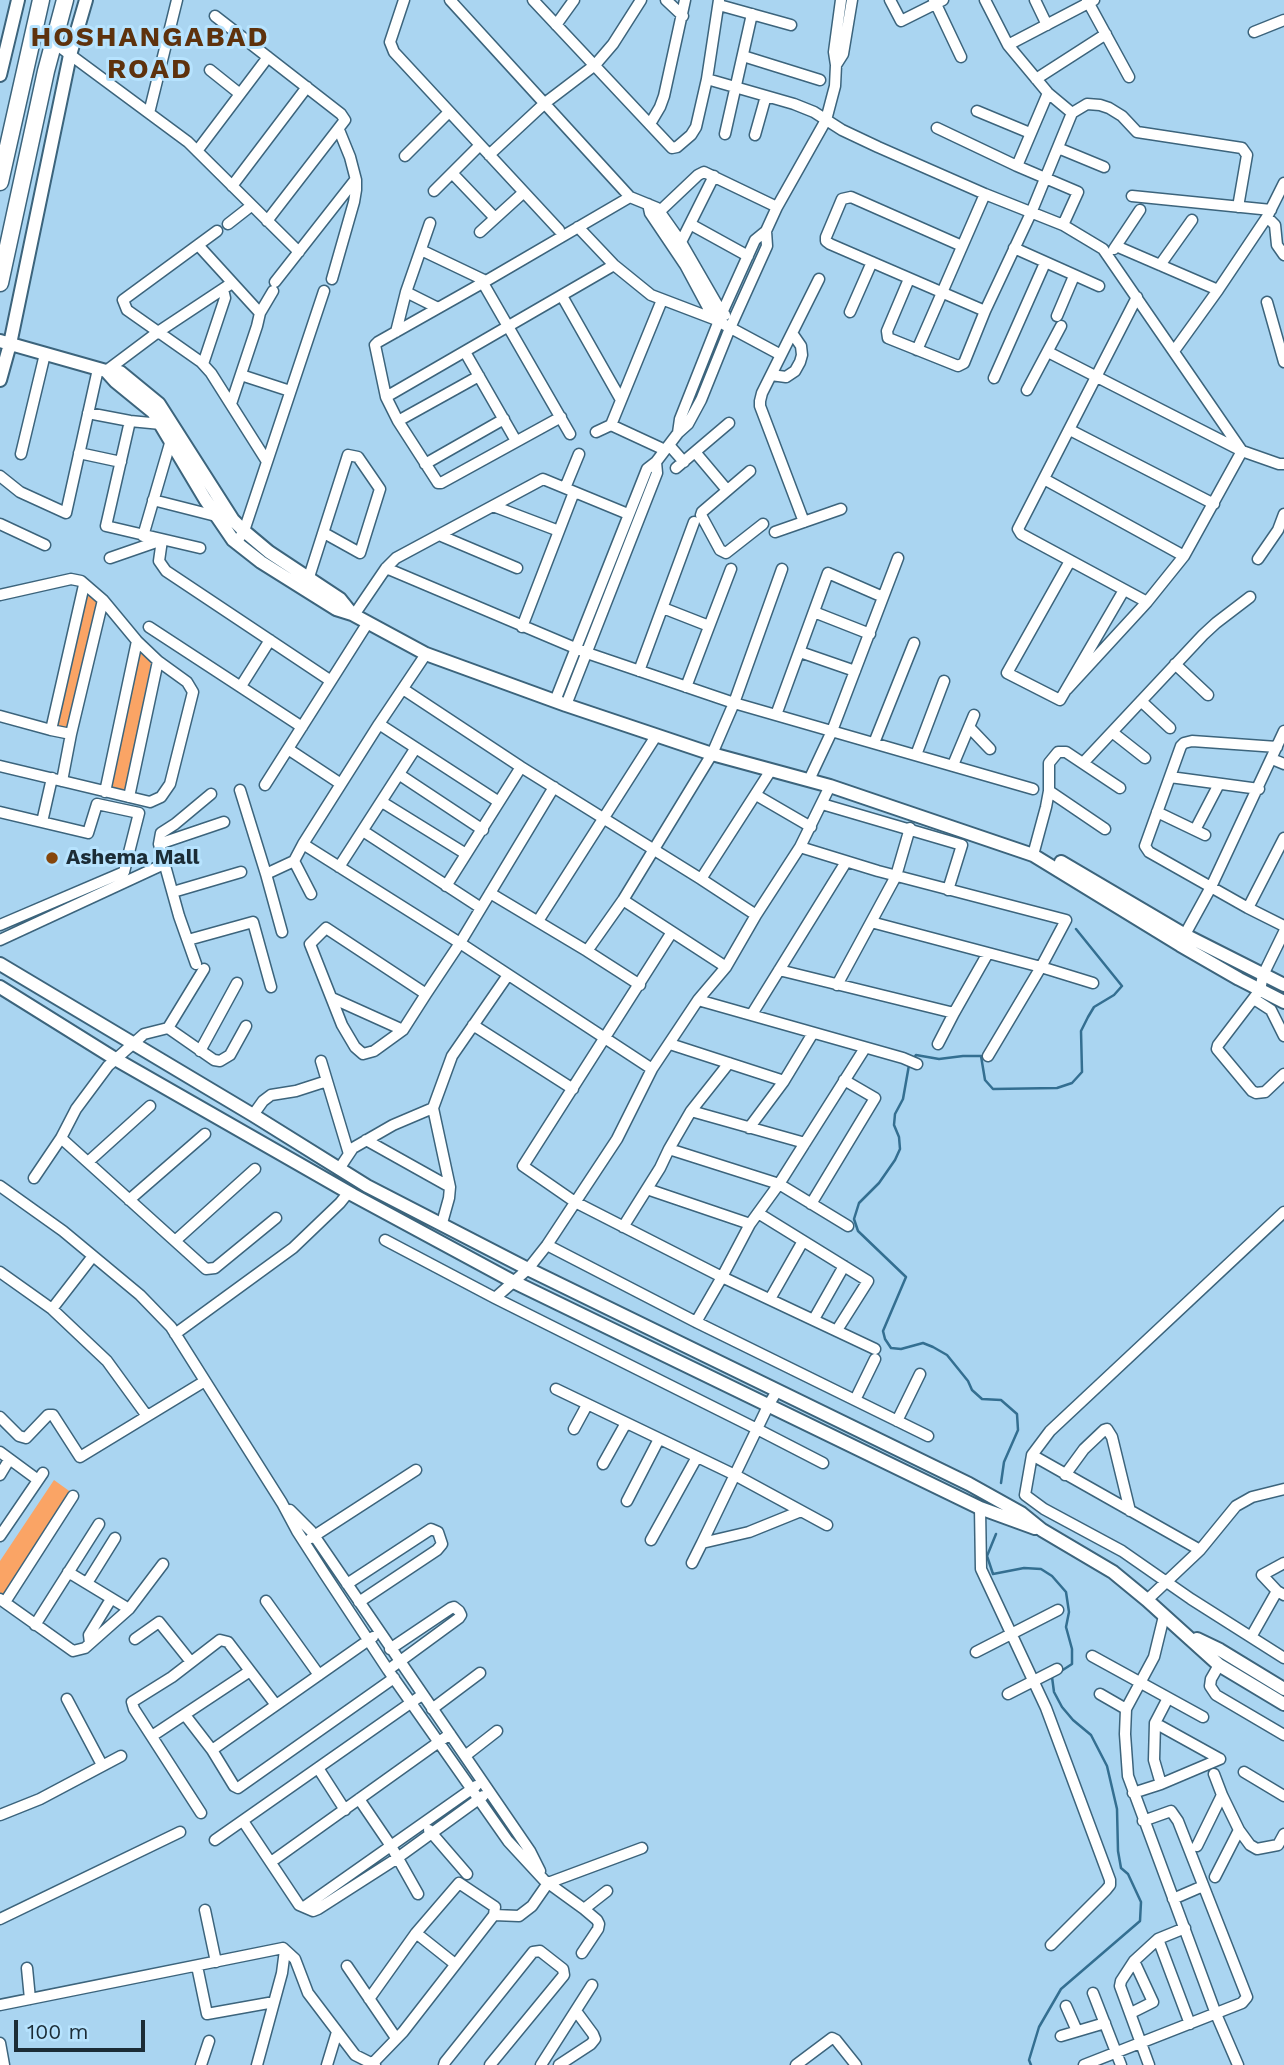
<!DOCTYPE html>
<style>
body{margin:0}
#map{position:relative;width:1284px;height:2065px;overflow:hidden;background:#aad5f1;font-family:"Work Sans",sans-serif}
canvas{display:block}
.scale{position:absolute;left:14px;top:2020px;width:131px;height:32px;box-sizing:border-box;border:4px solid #1b2c36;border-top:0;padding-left:9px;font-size:21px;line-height:24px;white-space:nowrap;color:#1b2c36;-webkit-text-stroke:5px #b7e3fe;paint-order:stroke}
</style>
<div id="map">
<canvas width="1284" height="2065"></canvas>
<div class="scale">100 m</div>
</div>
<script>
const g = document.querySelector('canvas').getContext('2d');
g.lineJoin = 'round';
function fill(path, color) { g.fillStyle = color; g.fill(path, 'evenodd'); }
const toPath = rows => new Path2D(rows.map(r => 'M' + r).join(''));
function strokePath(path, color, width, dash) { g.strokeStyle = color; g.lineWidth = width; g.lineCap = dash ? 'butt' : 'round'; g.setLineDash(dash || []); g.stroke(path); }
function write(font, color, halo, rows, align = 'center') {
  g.font = font + ' "Work Sans",sans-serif'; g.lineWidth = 6; g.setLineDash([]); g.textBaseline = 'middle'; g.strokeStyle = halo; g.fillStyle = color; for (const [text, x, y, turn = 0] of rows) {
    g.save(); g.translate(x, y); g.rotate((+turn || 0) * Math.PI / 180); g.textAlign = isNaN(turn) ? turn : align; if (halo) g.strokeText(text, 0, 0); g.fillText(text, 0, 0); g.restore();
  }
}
const green = toPath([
 [87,591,99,600,69,728,56,727],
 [139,649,151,663,125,793,110,789],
 [54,1480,72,1493,4,1598,0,1596,0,1561]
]);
const stream = toPath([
 [913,1060,916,1055,939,1059,963,1056,981,1056,985,1080,993,1089,1057,1088,1072,1083,1082,1072,1081,1031,1088,1017,1094,1007,1114,995,1122,986,1076,929],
 [909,1065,903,1099,895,1114,894,1125,899,1137,900,1149,895,1160,879,1183,859,1203,854,1219,858,1231,906,1277,883,1331,885,1339,891,1348,901,1349,923,1343,933,1347,947,1355,968,1381,972,1390,982,1399,1001,1400,1017,1414,1018,1430,1004,1462,1001,1483],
 [996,1534,987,1556,993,1574,1024,1568,1041,1569,1052,1576,1066,1592,1069,1612,1066,1627,1072,1649,1072,1664,1052,1677,1054,1692,1062,1707,1073,1720,1091,1735,1107,1766,1117,1809,1118,1851,1121,1868,1128,1874,1141,1902,1140,1921,1061,1989,1039,2027,1029,2060,1031,2065]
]);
const minor = toPath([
 [404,0,390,42,394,52,559,230],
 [450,0,630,197,657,208,681,242,722,313,725,315],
 [533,0,672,148,677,147,691,135,696,127,707,79,719,0],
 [666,0,683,16],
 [890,0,901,21,943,0],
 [934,0,961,57],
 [985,0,1008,45,1048,93,1072,113],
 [1035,0,1047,25],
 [1087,0,1129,77],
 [719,5,791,25],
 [215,16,341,114,345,120,267,221],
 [556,25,574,0],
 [1254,32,1284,20],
 [53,42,188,142,299,252],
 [1008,45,1094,0],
 [743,56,820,80],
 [836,65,843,54,852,0],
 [210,70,240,94],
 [707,79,794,104,814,112,842,130,878,147,985,194,1063,225,1103,249,1242,451,1184,556,1147,602,1067,689],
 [1036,79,1106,34],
 [977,111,1030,133],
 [149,113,177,0],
 [650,124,660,107,664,96,685,0],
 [937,128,1017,166,1078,192,1063,225],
 [725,134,752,14],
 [755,135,766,96],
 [1058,148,1104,167],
 [197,151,268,57],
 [489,155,545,103,595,65,613,44,641,0],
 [405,156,449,112],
 [1017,166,1048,93],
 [452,173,495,218],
 [232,186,307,87],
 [434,191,480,145],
 [1132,196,1271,210],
 [648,204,650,213,685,265,714,319],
 [660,211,698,175,704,172,777,207],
 [1267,217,1275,225,1277,245,1284,255],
 [228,224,251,206],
 [690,224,748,256],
 [578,227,614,265,651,295,714,319,781,355],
 [217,231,123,300,127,310,201,362,211,373,266,460],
 [480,232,524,192],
 [681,242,714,176],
 [198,245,260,313,257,326,231,404],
 [962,246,851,197,842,199,826,237,826,241,830,244,985,311],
 [1116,246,1218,290,1174,351],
 [1014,248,1099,286],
 [1114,249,1140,210],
 [421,250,486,281],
 [1160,265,1192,220],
 [332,279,354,202,356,190,356,180,350,157,339,130],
 [909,279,887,331,888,338,958,366,964,363,985,311,1031,213,1072,113,1087,104,1100,105,1109,108,1122,116,1137,132,1242,148,1247,155,1238,207],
 [275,282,355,180],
 [483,283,570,434],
 [1218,290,1267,217,1284,183],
 [406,292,438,308],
 [562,296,621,400],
 [1137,297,1018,529,1021,534,1147,602],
 [1267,302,1284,362],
 [850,312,872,262],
 [260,313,273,291],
 [1057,316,1074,276],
 [396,332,406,292,430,223],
 [917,350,985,194],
 [465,352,516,441],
 [1048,352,1242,451,1279,464,1284,464],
 [203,364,225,298,223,289],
 [106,371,158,332,232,283],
 [241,375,290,391],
 [771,375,786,377,795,371,800,362,802,355,801,346,792,333],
 [994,378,1045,263],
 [1027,390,1061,326],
 [386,397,614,265],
 [88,413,130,421,161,424],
 [561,417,441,483,438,483,398,421,386,397,375,345,378,342,486,281,630,197],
 [130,421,106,526,200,548],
 [398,421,479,376],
 [611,425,662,300],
 [1070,430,1214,504],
 [596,432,611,425,665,450],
 [678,433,680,419,722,313,755,240,766,231,777,207,826,120,835,86,836,65,834,52,841,0],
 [669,445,684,462],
 [695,452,727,490],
 [79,453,121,462],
 [21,454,45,354],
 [425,464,504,419],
 [676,468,729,423],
 [750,471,702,512,701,515,720,550,726,553,763,524],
 [0,476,20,492,66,513,98,369],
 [1044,479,1184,556],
 [565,488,579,454],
 [153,500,216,516],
 [493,506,559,531],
 [804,522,760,406,760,401,762,393,819,279],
 [0,524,45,545],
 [775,532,841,509],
 [439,535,517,568],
 [143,536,171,440],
 [236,543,244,531,324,291],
 [110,558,162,540,159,561,166,571,331,681],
 [1258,559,1278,530,1284,514],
 [1070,561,1007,673,1060,700,1124,590],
 [386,568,587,653,734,703,1033,789],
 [309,577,348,455,358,457,380,489,360,553,324,533],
 [0,595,71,579,81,581,103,600,137,641,158,661,187,682,193,692,170,784,161,797,150,802,0,766],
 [663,608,709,626],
 [814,612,870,634],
 [354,615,386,568,396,558,543,479,628,514],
 [149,627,302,727],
 [522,627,574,492],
 [800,652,855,671],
 [426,654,379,724,303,844,460,943,652,1069],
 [1175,664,1208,695],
 [639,671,694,522],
 [241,686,270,640],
 [686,687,731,569],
 [403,689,521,767,701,879,756,915],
 [555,701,647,469,656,462,678,433,688,424,701,400,730,328,767,246,766,231],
 [1141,701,1170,728],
 [566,705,657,473,656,462],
 [776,715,828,573,883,597],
 [0,716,51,730,71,734],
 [379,724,499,802],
 [969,727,990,749],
 [51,730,84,585],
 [1112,732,1145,758],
 [874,743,914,643],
 [1277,747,1192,741,1184,743,1181,746,1145,846,1149,852,1248,908,1284,926],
 [288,749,341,784],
 [916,755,944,681],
 [1272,759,1284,764],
 [1083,763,1203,635,1216,623,1250,597],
 [953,765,974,715],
 [400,775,483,830],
 [1170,777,1259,789],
 [809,780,832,731,898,558],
 [62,781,71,734,103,600],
 [265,785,367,624],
 [240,790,266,874],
 [1049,791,1105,829],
 [105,792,137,641],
 [756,795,811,827],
 [129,797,158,661],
 [382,802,466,854],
 [822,804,962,845,948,890],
 [0,812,88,833,97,804,139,813,124,872,0,925],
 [1157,812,1205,835],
 [42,822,52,778],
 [1195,830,1219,784],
 [363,831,481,908],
 [159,844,224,822],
 [800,847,878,871,1066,920,1041,967,988,1056],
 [1033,855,1046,807,1049,791,1049,763,1058,752,1066,752,1120,788],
 [294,861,311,894],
 [339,867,415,749],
 [701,879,771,770],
 [446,886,521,767],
 [173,892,241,872],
 [490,893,587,951,640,985],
 [623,900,726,967],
 [1248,908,1284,838],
 [538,921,656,736],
 [871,922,1041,967,1093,983],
 [282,932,266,874,294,861,303,844],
 [672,932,523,1166,575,1202,722,1277,875,1349],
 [1284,932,1263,975,1260,990,1218,1045,1217,1049,1252,1091,1256,1093,1265,1092,1284,1074],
 [1183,938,1211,887,1284,731],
 [0,940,164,864],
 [188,940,253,922,271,987],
 [587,951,623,900,712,754,734,703,782,569],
 [196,964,179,916,159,844,161,833,175,824,211,794],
 [779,970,954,1013,988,953],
 [837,985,896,876,910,828],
 [426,994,326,928,310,944,342,1025,355,1047,363,1054,374,1051,403,1030,426,994,460,943,554,787],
 [332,998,403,1030],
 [1254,999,1271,1010,1284,1036],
 [698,1000,903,1058,917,1064],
 [752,1014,846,862],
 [473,1025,573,1089],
 [168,1028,214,1060,220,1061,230,1055,246,1026],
 [670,1044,784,1081],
 [938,1044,954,1013],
 [200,1051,237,983],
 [321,1061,349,1154],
 [691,1111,805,1143],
 [253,1115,263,1101,271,1095,296,1091,327,1081],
 [749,1128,784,1081,813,1033],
 [61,1138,206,1269,215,1268,276,1218],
 [366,1140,450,1187],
 [669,1149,779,1184,848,1226],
 [88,1162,150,1106],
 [339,1169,353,1148,393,1125,433,1108],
 [34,1178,61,1138,76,1109,108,1066,144,1034,168,1028,204,969],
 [0,1186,63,1231,140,1295,171,1327,282,1503,297,1531,324,1573,388,1670,508,1841,544,1880,584,1909,607,1891],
 [647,1189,750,1224],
 [129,1200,205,1134],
 [811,1204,875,1098,844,1080],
 [1284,1212,1050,1431,1032,1455,1025,1495,1044,1509,1122,1551,1191,1599,1284,1658],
 [758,1213,868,1281,837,1330],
 [442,1223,449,1198,450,1187,433,1108,452,1056,508,975],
 [623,1227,660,1168,669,1149,691,1111,729,1063],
 [385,1240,495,1298,757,1429,823,1463],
 [175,1241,255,1169],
 [547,1245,696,1322,928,1436],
 [0,1272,52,1309,93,1256],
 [495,1298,528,1269,547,1245,617,1139,652,1069,698,1000,726,967,756,915,800,847,830,786],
 [770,1299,803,1241],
 [52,1309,107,1361,147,1416],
 [814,1319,844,1266],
 [696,1322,722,1277,750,1224,779,1184,865,1048],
 [175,1334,293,1248,340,1203,348,1193],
 [556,1389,735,1475,827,1525],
 [777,1391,769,1404,702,1543,749,1532,801,1511],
 [855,1400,875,1359],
 [0,1417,19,1436,26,1438,48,1415,53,1415,80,1457,205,1381],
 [897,1421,920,1374],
 [574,1429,587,1405],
 [0,1452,38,1480],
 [1032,1455,1200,1550],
 [603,1464,626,1423],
 [0,1475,9,1460],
 [1065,1475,1084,1449,1104,1430,1107,1429,1112,1437,1130,1511],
 [627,1501,659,1439],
 [980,1508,981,1569,1046,1708,1110,1880,1110,1885,1106,1890,1051,1945],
 [290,1510,311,1531,530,1851,540,1871],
 [0,1536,43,1473],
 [311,1538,416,1470],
 [651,1540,697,1457],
 [692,1563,702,1543],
 [1284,1563,1262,1575,1277,1591,1284,1595],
 [68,1572,129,1609],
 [87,1583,115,1538],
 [347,1584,431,1529,438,1532,442,1544,437,1550,359,1602],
 [0,1599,73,1651,85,1648,129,1609,163,1564],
 [1147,1600,1200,1550,1236,1506,1252,1497,1284,1489],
 [266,1601,319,1675],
 [5,1602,73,1496],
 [1164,1616,1154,1657,1126,1709,1125,1734,1128,1776,1216,2014,1238,2065],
 [35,1625,99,1524],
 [1251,1637,1277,1591],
 [135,1639,159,1622,191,1662],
 [90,1643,89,1635,111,1599],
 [976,1652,1058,1610],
 [1092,1656,1203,1717],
 [1219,1665,1211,1679,1210,1686,1216,1695,1284,1735],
 [388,1670,459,1618,461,1615,459,1611,454,1607,451,1608,390,1649],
 [1008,1694,1057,1669],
 [1100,1694,1126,1709],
 [67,1699,102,1765],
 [432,1709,480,1673],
 [185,1715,212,1750,234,1786,238,1788,394,1678],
 [1155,1723,1220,1759],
 [152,1736,250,1671],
 [212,1750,373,1637],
 [465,1756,497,1731],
 [318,1768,345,1810],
 [1244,1772,1284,1796],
 [1214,1774,1222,1795],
 [1161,1784,1154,1760,1155,1723,1168,1698],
 [1133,1793,1161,1784,1220,1759],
 [359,1799,391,1846,418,1894],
 [201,1813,134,1709,132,1702,172,1677,220,1640,228,1642,276,1705],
 [0,1815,40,1799,121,1756],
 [243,1821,299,1905,313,1911,318,1909,396,1859,483,1796],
 [429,1830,467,1874],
 [1239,1830,1250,1845,1257,1849,1278,1845,1284,1834],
 [215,1840,422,1695],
 [1197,1846,1222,1795,1239,1830,1215,1877],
 [271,1862,450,1734],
 [1173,1899,1203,1886],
 [304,1907,476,1786],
 [205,1910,216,1962],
 [494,1915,519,1916,532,1906,548,1883,642,1848],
 [0,1919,180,1832],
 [416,1933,455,1964],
 [1158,1939,1190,2024],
 [582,1953,598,1929,599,1924,597,1920,584,1909],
 [197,1966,207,2014,274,2002],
 [347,1966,396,2038],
 [27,1968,30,1999],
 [1093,1993,1121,2065],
 [369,1999,416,1933,459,1883,495,1907,494,1915,403,2032,371,2065],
 [0,2005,283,1948,295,1959,308,1993,355,2055,375,2065],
 [1066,2006,1077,2031],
 [1131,2013,1153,2002,1134,1961],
 [1061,2036,1105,2023],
 [0,2043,4,2065],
 [201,2065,209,2041],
 [257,2065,282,1973,285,1950],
 [327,2065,337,2032],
 [444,2065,445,2062,533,1952,540,1951,563,1969,564,1975,490,2065],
 [541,2065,592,1985],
 [559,2065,591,2044,595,2039,593,2034,576,2011],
 [796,2065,832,2038,836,2040,856,2065],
 [1084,2065,1242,2003,1247,1997,1178,1821,1171,1811,1143,1821],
 [1149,2065,1120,1986,1121,1981,1134,1961,1158,1939,1185,1928]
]);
const tertiary = toPath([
 [0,75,18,0],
 [0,341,106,371,120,372,159,404,233,520,244,531,269,552,340,599,352,614],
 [106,371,115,381,153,412,205,499,233,540,261,562,336,609,352,614,426,654,566,705,712,754,830,786,1033,855,1180,945,1239,979,1284,1002],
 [0,380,10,344,70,55,86,0],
 [1061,862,1185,935,1284,985],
 [0,964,253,1115,367,1186,528,1269,969,1484,1021,1513,1042,1530,1113,1572,1147,1600,1219,1665,1284,1704],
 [0,987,117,1060,353,1195,514,1282,980,1508,1035,1528],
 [1197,1639,1220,1650,1284,1689]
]);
const primary = toPath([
 [0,182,41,0],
 [0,283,46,71,65,0]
]);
const markers = [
 [52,858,7,"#86460c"]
];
const poiNames = [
 ["Ashema Mall",66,858]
];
const districtNames = [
 ["HOSHANGABAD",150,38],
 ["ROAD",150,70]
];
fill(green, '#faa465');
strokePath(stream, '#346f91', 2.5);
strokePath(minor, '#3c647c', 13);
strokePath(tertiary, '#3c647c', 16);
strokePath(primary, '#3c647c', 19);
strokePath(minor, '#fff', 10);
strokePath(tertiary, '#fff', 12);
strokePath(primary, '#fff', 16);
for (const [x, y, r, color] of markers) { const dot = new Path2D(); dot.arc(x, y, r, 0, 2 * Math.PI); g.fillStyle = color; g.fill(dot); strokePath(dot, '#b7e3fe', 2.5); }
write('bold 21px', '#1b2c36', '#b7e3fe', poiNames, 'left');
g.letterSpacing = '2px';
write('bold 28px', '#5e320d', '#b7e3fe', districtNames);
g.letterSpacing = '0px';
</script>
